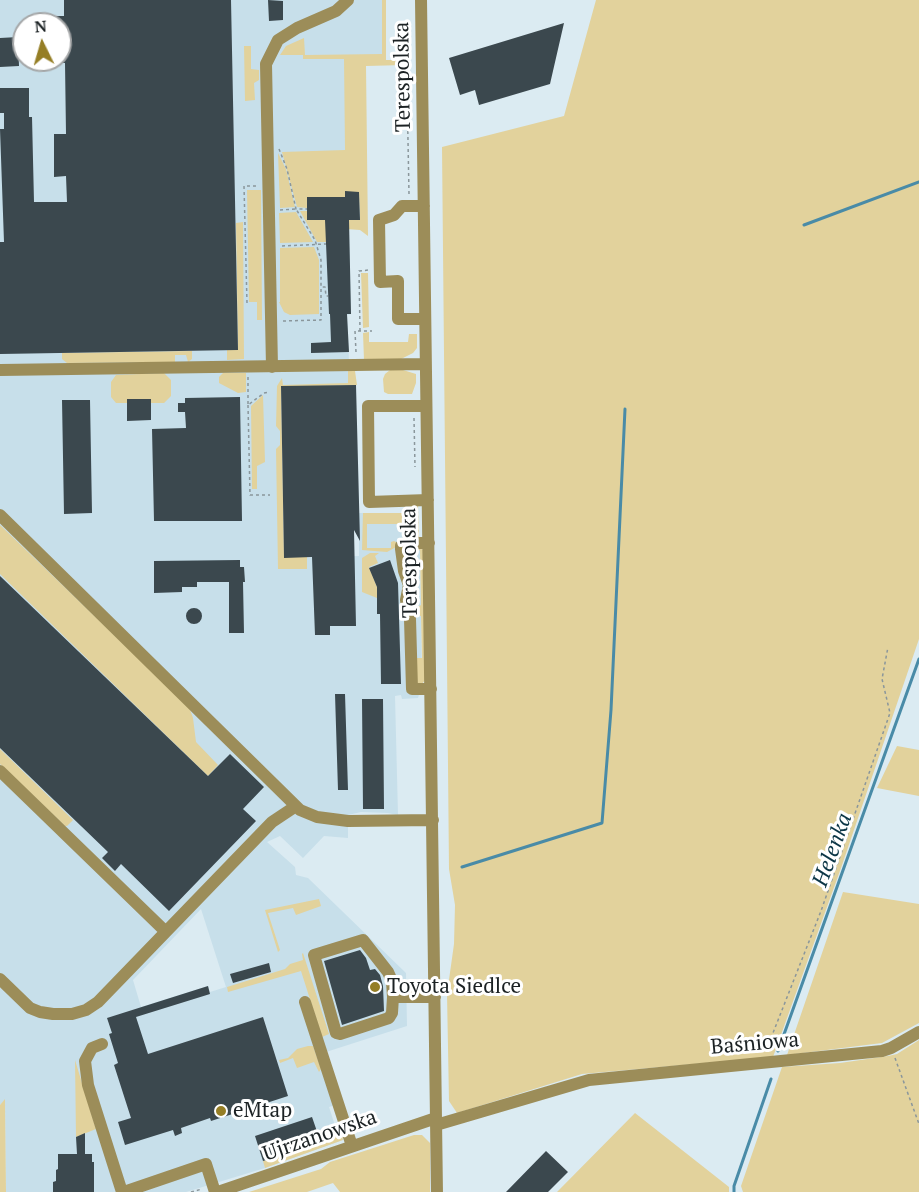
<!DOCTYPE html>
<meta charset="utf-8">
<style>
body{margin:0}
#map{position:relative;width:919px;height:1192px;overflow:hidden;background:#dbebf2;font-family:"PT Serif",serif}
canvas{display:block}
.north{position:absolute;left:12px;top:12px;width:60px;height:60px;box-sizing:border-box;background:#fff;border:2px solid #a4a6a7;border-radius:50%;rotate:355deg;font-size:16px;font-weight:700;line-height:24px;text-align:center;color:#1b2123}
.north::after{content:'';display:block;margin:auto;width:21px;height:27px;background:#957e25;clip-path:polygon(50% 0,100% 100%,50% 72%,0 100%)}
</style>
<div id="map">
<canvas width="919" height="1192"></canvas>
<div class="north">N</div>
</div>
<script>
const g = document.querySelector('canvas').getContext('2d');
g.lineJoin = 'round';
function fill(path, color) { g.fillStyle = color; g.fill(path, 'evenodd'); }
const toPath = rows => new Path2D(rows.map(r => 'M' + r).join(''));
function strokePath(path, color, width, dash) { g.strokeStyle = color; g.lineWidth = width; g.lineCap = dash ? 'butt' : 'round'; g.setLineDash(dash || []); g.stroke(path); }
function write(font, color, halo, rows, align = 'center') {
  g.font = font + ' "PT Serif",serif'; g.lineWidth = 6; g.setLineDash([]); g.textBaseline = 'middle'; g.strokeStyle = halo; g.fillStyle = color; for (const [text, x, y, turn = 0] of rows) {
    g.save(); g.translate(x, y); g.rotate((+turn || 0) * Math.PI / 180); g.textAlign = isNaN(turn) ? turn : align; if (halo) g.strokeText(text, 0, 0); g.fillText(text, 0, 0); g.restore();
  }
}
const built = toPath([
 [0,0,386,0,386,58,346,59,345,191,359,192,360,220,346,229,349,229,351,314,347,315,350,385,279,388,283,558,359,556,359,513,413,513,414,507,420,549,422,684,418,698,402,699,401,695,395,696,398,815,388,813,361,812,348,815,348,838,324,836,303,858,280,836,267,842,295,867,296,875,308,878,406,973,407,1026,326,1052,342,1103,329,1107,340,1141,265,1168,186,1192,6,1192,5,1100,0,1105],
 [24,24,60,24,60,60,24,60],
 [201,909,226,987,210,992,208,986,141,1007,133,980]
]);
const green = toPath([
 [382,0,386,0,386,60,403,60,410,63,406,85,405,65,366,66,368,236,360,230,346,229,346,220,360,219,359,192,345,192,345,200,335,197,308,197,307,208,297,207,282,152,345,150,344,59,303,59,303,55,280,55,286,46,304,38,305,55,382,54],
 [596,0,919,0,919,639,841,868,773,1057,582,1074,457,1113,449,1101,447,994,454,944,455,905,449,869,442,147,564,116],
 [244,46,251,46,251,69,259,70,259,80,254,83,255,100,245,101],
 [278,153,286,169,295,207,280,208],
 [247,190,261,190,262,320,257,320,257,302,249,302],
 [300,211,307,211,308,220,335,220,326,242,317,242],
 [296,212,313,242,280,243,279,213],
 [243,222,244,359,227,360,227,350,238,350,236,223],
 [314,247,319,260,319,314,290,315,284,312,279,302,280,302,280,248],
 [361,273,368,273,369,327,363,328],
 [369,332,369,342,408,342,409,334,417,334,417,348,413,353,401,359,364,360,363,333],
 [192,351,192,359,188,362,186,355,175,355,175,362,67,363,62,359,62,353],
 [390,370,403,370,416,374,416,383,412,394,388,394,384,392,383,379,385,374],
 [348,371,355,371,357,385,281,387,284,557,307,557,307,569,278,569,276,449,280,445,280,431,276,426,277,386,282,378,283,385,348,383],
 [164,373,171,380,171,396,164,403,116,403,111,397,111,382,116,375],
 [223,373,246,373,246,392,238,393,219,383,219,377],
 [263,395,265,462,257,466,257,489,252,489,251,406],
 [418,506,419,538,409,538,406,528,402,524,367,524,367,548,391,548,391,542,394,541,396,542,396,547,387,552,362,550,363,513,413,513,414,507],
 [0,525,189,707,193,718,196,742,218,765,208,776,0,574],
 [420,547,424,551,426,679,422,684,417,684,417,658,422,658,421,616,412,615,412,611,421,605,420,550,412,554,408,549],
 [370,553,379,553,375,556,378,563,369,567,377,587,377,598,362,592,362,558],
 [897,746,919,750,919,796,877,788],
 [0,749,73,820,67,826,65,826,0,764],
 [843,892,919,904,919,1023,882,1043,787,1055],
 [319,899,321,906,296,915,293,908,268,913,280,950,278,952,265,910],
 [303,953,329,1034,322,1037,301,971,228,992,227,987,285,969,290,964,303,960,302,954],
 [919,1040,919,1192,743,1192,741,1186,782,1067,840,1063,888,1056,897,1054],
 [308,1046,313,1046,321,1069,319,1072,314,1062,297,1068,293,1058,280,1063,279,1060,288,1058,297,1049],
 [75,1060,96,1129,76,1137],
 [5,1099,6,1192,0,1192,0,1105],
 [635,1113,729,1187,729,1192,557,1192],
 [341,1130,343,1140,265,1168,263,1161,320,1143,318,1133],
 [414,1135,422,1135,430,1143,430,1192,340,1192,333,1183,307,1192,249,1192,321,1169,330,1162]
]);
const stream = toPath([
 [804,225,919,182],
 [462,867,602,823,611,710,625,409],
 [778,1051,919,659],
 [734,1192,734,1186,771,1079]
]);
const building = toPath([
 [64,0,231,0,238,350,0,354,0,242,4,242,0,129,4,129,4,113,0,113,0,88,29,88,29,117,32,117,34,202,67,202,66,176,54,177,54,134,66,134,65,63,60,63,60,24,53,24,53,16,64,16],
 [268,0,283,1,283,20,269,21],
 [564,23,550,84,479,105,475,90,460,95,449,58],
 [18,37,19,66,0,67,0,38],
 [345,191,359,192,360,220,349,220,351,314,347,314,349,352,311,353,311,343,331,342,330,314,329,314,325,220,307,220,307,197,345,197],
 [356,385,360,541,354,530,356,626,330,626,330,635,315,635,312,557,284,558,281,386],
 [240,397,242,521,154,521,152,429,186,428,185,412,178,412,178,403,185,403,185,398],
 [127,399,151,399,151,420,127,421],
 [62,400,90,400,92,513,64,514],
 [240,560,240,567,244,567,245,582,243,582,244,633,229,633,229,582,197,582,197,587,182,587,182,592,154,593,154,561],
 [390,560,398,583,401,684,381,684,380,614,377,614,377,587,369,568],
 [0,576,208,776,230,754,264,787,243,809,256,821,169,911,121,864,115,871,102,858,108,852,0,748],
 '186 616a8 8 0 1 1 16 0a8 8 0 1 1-16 0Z',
 [335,694,345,694,348,790,338,790],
 [362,699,383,699,384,809,363,809],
 [360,950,366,958,370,970,375,969,380,975,383,986,384,1011,342,1025,324,961],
 [269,963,271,972,233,983,230,974],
 [208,986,210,994,136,1017,148,1054,263,1017,288,1096,211,1121,210,1118,181,1128,182,1133,175,1136,173,1130,125,1145,118,1122,131,1118,114,1065,118,1063,109,1034,112,1033,107,1018],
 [312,1117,321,1143,263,1161,255,1136],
 [85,1133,85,1154,92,1154,92,1162,94,1162,94,1192,53,1192,53,1182,56,1181,56,1170,58,1169,58,1154,77,1154,76,1137],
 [546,1151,568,1172,548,1192,506,1192]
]);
const path = toPath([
 [279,149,287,169,296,209,307,209],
 [409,194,407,87,410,73],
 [280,210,296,209,315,240,321,260,321,287,325,287,326,296,328,296],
 [282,246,326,244],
 [247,303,244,186,256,186],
 [283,321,321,320,321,288],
 [360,331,359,271,369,270],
 [356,352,355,331,372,331],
 [248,377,248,405,264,393,269,392],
 [248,405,250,495,270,495],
 [414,418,415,467],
 [769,1050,771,1038,821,911,890,713,882,679,888,647],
 [895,1058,919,1124],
 [191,1192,202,1189]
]);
const minor = toPath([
 [421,0,437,1192],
 [424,206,402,206,394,215,379,220,380,282,398,281,398,319,425,319],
 [272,367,266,64,278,40,297,28,336,11,348,0],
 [0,370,425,364],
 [426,406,368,406,369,502,428,500],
 [0,515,300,810,317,817,348,821,433,820],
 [429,543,406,543,401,546,401,549,404,571,409,585,406,600,410,619,412,689,431,689],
 [0,771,165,931],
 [0,979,30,1008,40,1012,53,1014,72,1014,86,1010,98,1002,272,822,296,806],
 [393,997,392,1013,389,1018,340,1034,336,1033,314,955,363,940,388,972,392,981,393,997,435,997],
 [305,1002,352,1146],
 [102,1044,92,1048,85,1061,88,1085,122,1192],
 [436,1125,589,1080,882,1051,891,1048,919,1032],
 [124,1192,206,1164,215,1192],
 [218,1192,436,1118]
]);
const markers = [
 [375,987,6,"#957e25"],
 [221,1111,6,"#957e25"]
];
const streetNames = [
 ["Terespolska",403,77,-91],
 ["Terespolska",410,563,-91],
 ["Baśniowa",755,1044,-5],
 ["Ujrzanowska",320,1136,-19]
];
const poiNames = [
 ["Toyota Siedlce",387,987],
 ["eMtap",233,1111]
];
const waterNames = [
 ["Helenka",833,850,-70]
];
fill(built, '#c7dfea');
fill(green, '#e2d29c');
strokePath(stream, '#498ba7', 3);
fill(building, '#3b484e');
strokePath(path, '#8a969b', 1.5, [3, 3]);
strokePath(minor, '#9c8d59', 12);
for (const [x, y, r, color] of markers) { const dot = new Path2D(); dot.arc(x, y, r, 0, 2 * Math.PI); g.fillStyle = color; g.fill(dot); strokePath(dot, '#fff', 2); }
write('21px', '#1b2123', '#fff', streetNames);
write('21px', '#1b2123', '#fff', poiNames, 'left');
write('italic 22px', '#0c3646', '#fff', waterNames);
</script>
